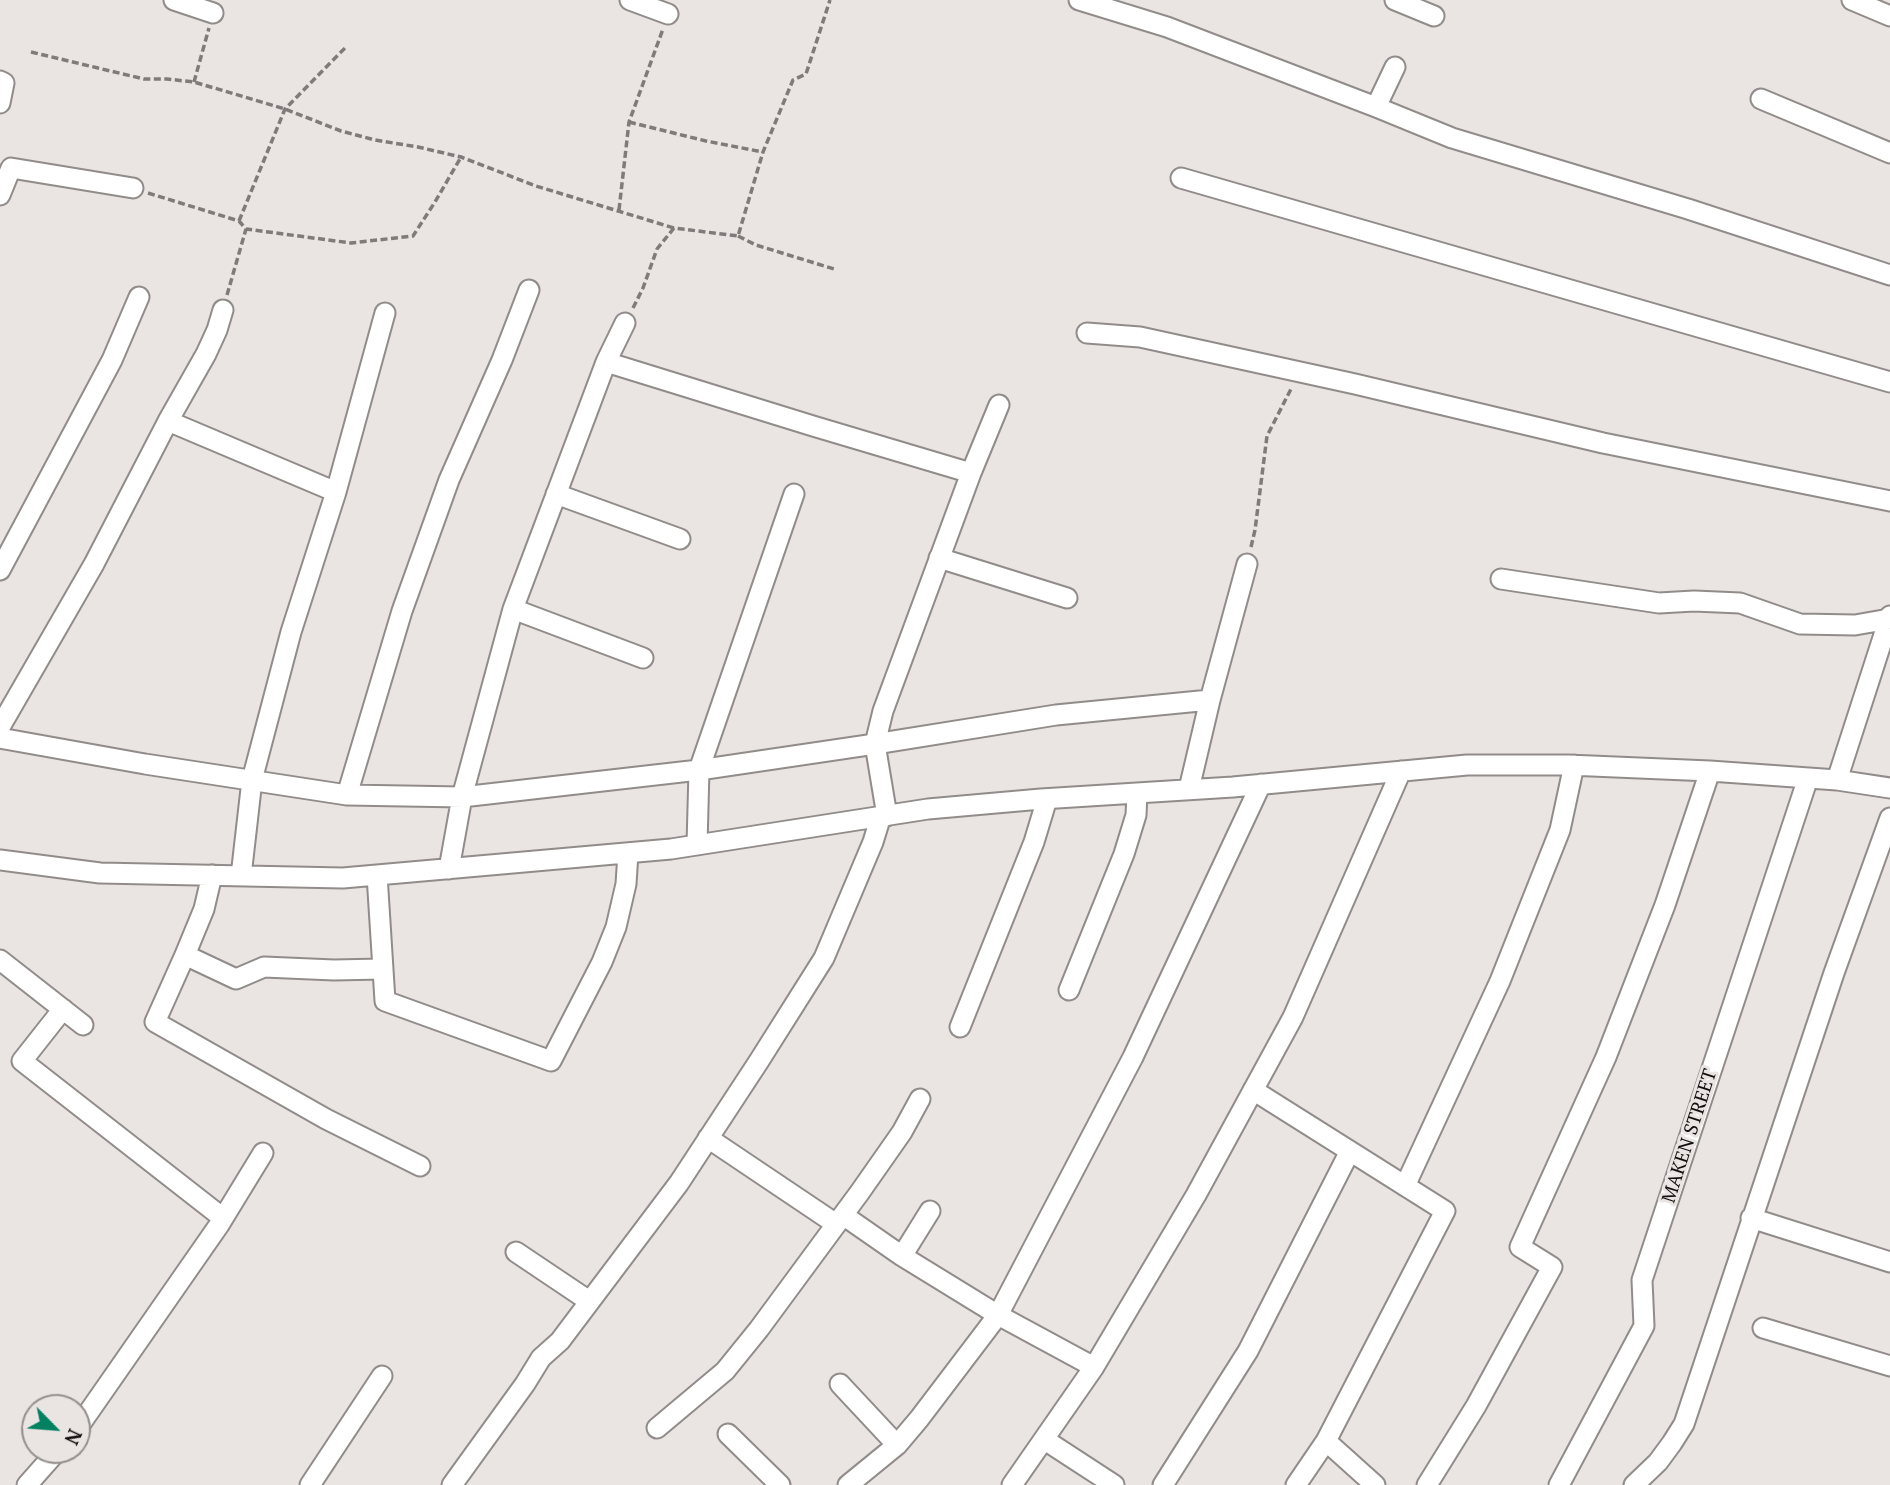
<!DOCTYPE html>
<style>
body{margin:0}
#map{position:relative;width:1890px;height:1485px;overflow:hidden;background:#eae4e3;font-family:"PT Serif",serif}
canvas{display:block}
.north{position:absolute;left:21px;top:1394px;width:70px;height:70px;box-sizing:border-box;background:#eae4e3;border:2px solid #938f8e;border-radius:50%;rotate:115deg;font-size:19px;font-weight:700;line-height:28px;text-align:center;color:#110f0f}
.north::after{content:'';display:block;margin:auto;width:24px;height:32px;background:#038161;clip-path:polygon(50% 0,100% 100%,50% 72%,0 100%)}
</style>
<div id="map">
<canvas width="1890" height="1485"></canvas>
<div class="north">N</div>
</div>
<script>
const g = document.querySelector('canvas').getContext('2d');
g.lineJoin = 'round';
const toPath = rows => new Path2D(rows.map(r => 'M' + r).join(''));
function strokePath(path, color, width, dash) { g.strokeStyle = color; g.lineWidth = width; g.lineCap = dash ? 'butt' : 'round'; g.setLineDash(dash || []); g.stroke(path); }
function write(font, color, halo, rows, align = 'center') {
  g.font = font + ' "PT Serif",serif'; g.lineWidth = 6; g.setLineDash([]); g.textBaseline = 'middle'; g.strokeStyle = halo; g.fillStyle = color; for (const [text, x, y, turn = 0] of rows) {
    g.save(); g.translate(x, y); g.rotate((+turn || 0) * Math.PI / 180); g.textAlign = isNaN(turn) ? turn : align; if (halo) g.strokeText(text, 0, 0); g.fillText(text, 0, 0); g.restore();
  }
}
const path = toPath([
 [31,52,144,79,167,79,194,82,285,109,341,131,375,140,418,147,461,157,536,186,674,228],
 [194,82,209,28],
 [629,122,706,141,763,152],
 [148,193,239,221,246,229,351,243,413,236,435,202,461,157],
 [619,210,629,122,663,29],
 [239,221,285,109,346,47],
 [738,236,756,245,834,269],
 [227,295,246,229],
 [633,308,643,288,657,249,674,228,738,236,763,152,793,80,806,74,830,0],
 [1251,547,1255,530,1267,436,1292,387]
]);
const minor = toPath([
 [174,0,213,13],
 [630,0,668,14],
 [1079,0,1167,27,1376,107,1452,138,1688,209,1890,275],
 [1395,0,1434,16],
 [1852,0,1890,16],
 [0,81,4,83,0,103],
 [1761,99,1890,153],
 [1376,107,1395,67],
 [1181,178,1890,382],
 [0,195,11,168,133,188],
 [1087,333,1140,337,1355,384,1603,443,1890,501],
 [606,362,813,426,971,473],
 [168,421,206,354,217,330,223,310],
 [556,494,680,539],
 [939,558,1067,598],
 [0,570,112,360,139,297],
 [1501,579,1659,603,1694,601,1740,603,1800,624,1855,625,1889,619],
 [513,609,643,658],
 [0,727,94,564,168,421,336,492],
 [0,738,145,764,347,795,462,797,699,770,875,744,1056,715,1210,700],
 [1837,780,1890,616],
 [1189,789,1210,700,1247,564],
 [347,795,402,611,449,480,502,360,529,290],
 [887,816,875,744,883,711,971,473,999,405],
 [697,845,699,770,794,494],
 [0,860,100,873,343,878,671,849,928,809,1041,799,1233,787,1467,765,1568,765,1710,771,1837,780,1890,788],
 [449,869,462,797,513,609,606,362,625,323],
 [212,875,204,909,185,955,236,979,264,967,334,970,382,969],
 [377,875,385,1001,551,1061,602,962,616,927,626,884,628,853],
 [241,876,252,780,291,632,336,492,385,313],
 [185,955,155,1022,326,1119,420,1166],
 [0,960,83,1025],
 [1069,990,1124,854,1136,815,1137,793],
 [63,1009,22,1061,223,1218],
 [960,1027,1034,842,1047,799],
 [1253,1090,1445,1211,1326,1441,1296,1485],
 [708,1138,836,1224],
 [1405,1186,1500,981,1560,830,1574,765],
 [843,1215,902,1256,998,1315,1094,1367],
 [1751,1218,1890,1262],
 [516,1252,589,1301],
 [902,1256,930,1211],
 [1763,1328,1890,1366],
 [840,1384,897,1445],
 [657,1428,725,1371,759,1329,860,1192,902,1132,920,1099],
 [77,1429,219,1225,263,1153],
 [728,1434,780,1485],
 [1045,1440,1114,1485],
 [1326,1441,1375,1485],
 [27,1485,58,1450],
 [310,1485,382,1376],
 [452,1485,525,1384,541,1358,560,1341,679,1183,759,1061,824,958,873,842,881,816],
 [848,1485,897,1445,919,1419,998,1315,1133,1057,1261,784],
 [1012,1485,1094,1367,1196,1195,1293,1017,1401,771],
 [1163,1485,1248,1351,1350,1151],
 [1427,1485,1476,1406,1552,1267,1520,1247,1606,1057,1665,905,1710,771],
 [1559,1485,1644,1326,1642,1280,1808,778],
 [1634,1485,1658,1462,1672,1443,1684,1424,1834,973,1890,818]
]);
const streetNames = [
 ["MAKEN STREET",1690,1136,-72]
];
strokePath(minor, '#918c8a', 23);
strokePath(path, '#7f7b7b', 3.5, [7, 3.5]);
strokePath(minor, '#fff', 19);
write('19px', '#110f0f', '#eae4e3', streetNames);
</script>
